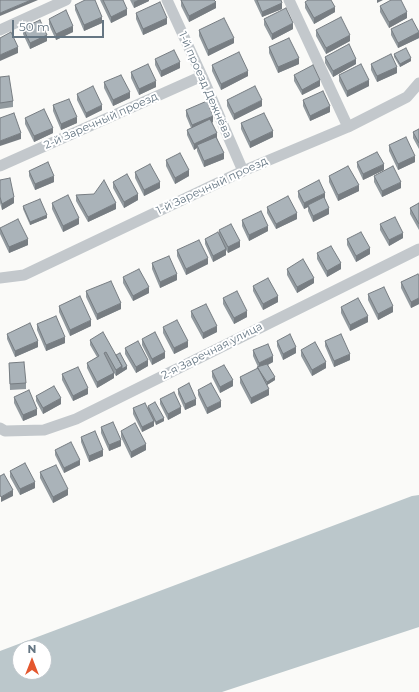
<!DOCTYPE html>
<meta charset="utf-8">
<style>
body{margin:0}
#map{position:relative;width:419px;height:692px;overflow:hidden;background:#fafaf8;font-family:Montserrat,sans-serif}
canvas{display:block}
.north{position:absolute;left:12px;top:640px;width:40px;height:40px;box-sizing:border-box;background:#fff;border:1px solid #c1c8cd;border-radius:50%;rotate:0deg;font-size:11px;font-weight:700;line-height:16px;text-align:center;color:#657683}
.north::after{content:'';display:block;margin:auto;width:14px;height:18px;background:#e4572e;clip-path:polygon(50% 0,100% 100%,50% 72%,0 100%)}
.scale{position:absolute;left:12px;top:20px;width:92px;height:18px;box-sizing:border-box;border:2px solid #657683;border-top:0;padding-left:5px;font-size:12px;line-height:14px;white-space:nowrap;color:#657683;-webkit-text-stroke:3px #fff;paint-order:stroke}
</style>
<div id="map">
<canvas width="419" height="692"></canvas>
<div class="north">N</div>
<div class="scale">50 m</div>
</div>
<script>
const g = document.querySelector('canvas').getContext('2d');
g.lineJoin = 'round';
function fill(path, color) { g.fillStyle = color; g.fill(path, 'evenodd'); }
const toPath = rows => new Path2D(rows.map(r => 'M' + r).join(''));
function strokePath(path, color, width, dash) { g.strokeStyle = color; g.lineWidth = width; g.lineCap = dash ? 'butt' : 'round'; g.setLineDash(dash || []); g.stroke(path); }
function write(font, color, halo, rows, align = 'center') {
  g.font = font + ' Montserrat,sans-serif'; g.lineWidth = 4; g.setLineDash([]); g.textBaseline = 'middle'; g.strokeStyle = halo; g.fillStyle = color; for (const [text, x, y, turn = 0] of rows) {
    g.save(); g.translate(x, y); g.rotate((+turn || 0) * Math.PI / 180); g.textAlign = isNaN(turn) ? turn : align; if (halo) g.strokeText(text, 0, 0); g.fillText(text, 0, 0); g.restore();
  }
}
const water = toPath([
 [419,495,419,627,222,692,0,692,0,651,412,496],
 [20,648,44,648,44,672,20,672]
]);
const minor = toPath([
 [167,0,202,76,243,171],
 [289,0,348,127],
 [0,30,66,0],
 [0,166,202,76],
 [0,278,24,275,243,171,348,127,407,97,419,83],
 [0,428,5,431,44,430,76,419,419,249]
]);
const wall = toPath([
 [100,0,123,0,127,15,111,23],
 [130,0,149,0,149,1,134,8],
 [181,0,216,8,189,22,181,6],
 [254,0,281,0,282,9,262,17],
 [305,2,335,12,314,24,305,8],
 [75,5,102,23,84,31,75,10],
 [380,6,407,18,389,28,380,12],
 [136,13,167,24,143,35,136,19],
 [49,19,73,32,56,40,49,25],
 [264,19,293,29,272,40,264,25],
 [23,28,47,41,30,49,23,34],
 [391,29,419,38,398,48,391,35],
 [199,30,234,43,208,56,199,36],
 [316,30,350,41,326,54,316,36],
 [269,47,299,64,278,73,269,53],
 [394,54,411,61,400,67,394,57],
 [325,57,356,64,333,77,325,63],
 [155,59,180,68,161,77,155,65],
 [371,64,397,73,377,82,371,70],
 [212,65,248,76,221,90,212,71],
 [131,72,156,87,139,95,131,78],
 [294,75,320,86,302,95,294,81],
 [339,75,369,86,347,97,339,81],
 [0,77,13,101,13,107,0,109],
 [104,82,130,98,113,106,104,88],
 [77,94,102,110,86,118,77,100],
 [227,100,262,106,234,120,227,106],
 [303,100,330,112,310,121,303,106],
 [53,105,77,123,61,130,53,111],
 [186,110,213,122,212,123,224,159,204,167,197,151,197,148,194,150,187,135,187,130,191,128,186,116],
 [25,118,53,133,34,142,25,124],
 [241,123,273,137,250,148,241,129],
 [419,129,419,149,413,138,413,132],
 [389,145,415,162,398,170,389,151],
 [166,160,189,176,175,184,166,166],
 [357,162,384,170,363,180,357,167],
 [29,171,54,182,35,190,29,176],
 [135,172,160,188,144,196,135,178],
 [329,176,359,191,338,201,329,182],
 [374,176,401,188,382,197,374,182],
 [0,180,14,203,2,210,0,203],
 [113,182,138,200,124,208,113,188],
 [298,191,325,198,325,199,329,214,313,222,308,211,308,207,304,209,298,197],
 [76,195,116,209,88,222,76,201],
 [52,203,79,224,63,232,52,209],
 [419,203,419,230,410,214,410,208],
 [23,206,47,218,30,225,23,209],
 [267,207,297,219,276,229,267,213],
 [242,220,268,231,249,241,242,226],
 [380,224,403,238,389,246,380,230],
 [0,228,28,245,9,253,0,234],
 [219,230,240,247,228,253,226,250,226,255,213,262,205,244,205,239,219,234],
 [347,239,370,254,356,262,347,245],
 [177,250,208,264,186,275,177,256],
 [317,253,341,269,327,277,317,259],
 [152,263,177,280,160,288,152,269],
 [287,269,314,283,297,293,287,275],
 [419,276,419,304,411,308,401,288,401,282],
 [123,277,149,293,133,301,123,283],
 [253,286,278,302,263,310,253,291],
 [86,291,121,309,97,320,86,297],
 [368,294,393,312,378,320,368,300],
 [223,298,247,317,234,324,223,304],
 [59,306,91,326,70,336,59,312],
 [341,307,368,322,350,331,341,313],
 [191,311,217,332,203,339,191,317],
 [37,324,65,343,46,351,37,330],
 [163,327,188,347,174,354,163,333],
 [7,334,38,347,15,357,7,339],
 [142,339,165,358,152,365,142,345],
 [90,340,116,355,127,369,116,376,114,373,114,378,97,388,87,368,87,363,97,357,90,345],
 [277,341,296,353,283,360,277,346],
 [325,341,350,360,334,367,325,346],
 [125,348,148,366,136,373,125,354],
 [253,350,273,362,268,365,275,380,267,385,269,395,251,404,240,383,240,377,257,369,257,367,258,367,253,356],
 [301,350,326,368,312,376,301,356],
 [9,363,26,383,26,389,10,390],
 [212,371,233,386,220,393,212,377],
 [62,374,88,394,73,401,62,380],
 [178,389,196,405,185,410,178,394],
 [198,390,221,407,207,414,198,395],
 [36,396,61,404,43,414,36,401],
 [14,397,37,415,23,421,14,403],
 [160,399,181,413,168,420,160,404],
 [148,406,164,421,156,425,154,421,154,426,142,432,133,414,133,408,148,408],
 [101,427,121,446,109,451,101,433],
 [121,431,146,450,131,458,121,437],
 [81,437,103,456,89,462,81,442],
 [55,450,80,465,64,473,55,455],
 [10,471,35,488,20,495,10,477],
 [40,472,68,495,53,503,40,478]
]);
const shadedWall = toPath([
 [31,0,38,0,0,16,0,13],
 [138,0,149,0,149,1,134,8,134,2],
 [377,0,383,0,377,3],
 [216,2,216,8,189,22,189,16],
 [282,3,282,9,262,17,262,12],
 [335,7,335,12,314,24,314,18],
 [127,9,127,15,111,23,111,17],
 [407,12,407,18,389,28,389,22],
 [102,17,102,23,84,31,84,25],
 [167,18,167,24,143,35,143,29],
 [293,23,293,29,272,40,272,34],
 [73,26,73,32,56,40,56,34],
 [419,32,419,38,398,48,398,43],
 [47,35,47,41,30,49,30,43],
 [350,35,350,41,326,54,326,48],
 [234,38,234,43,208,56,208,50],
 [18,47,18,53,0,61,0,55],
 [299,58,299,64,278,73,278,67],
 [411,58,411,61,400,67,400,64],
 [356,59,356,64,333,77,333,71],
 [180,62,180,68,161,77,161,71],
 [397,67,397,73,377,82,377,76],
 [248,71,248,76,221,90,221,84],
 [320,80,320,86,302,95,302,90],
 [369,80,369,86,347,97,347,91],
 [156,81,156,87,139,95,139,89],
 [130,92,130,98,113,106,113,100],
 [262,100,262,106,234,120,234,114],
 [102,105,102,110,86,118,86,113],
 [330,106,330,112,310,121,310,116],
 [213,116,213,122,192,131,192,125],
 [77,117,77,123,61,130,61,124],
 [53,128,53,133,34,142,34,136],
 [273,131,273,137,250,148,250,142],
 [21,133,21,139,0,146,0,141],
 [217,133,217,139,197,145,197,148,194,150,194,144],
 [224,153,224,159,204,167,204,161],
 [415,156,415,162,398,170,398,164],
 [384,164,384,170,363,180,363,174],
 [189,170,189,176,175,184,175,178],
 [54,176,54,182,35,190,35,184],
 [160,182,160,188,144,196,144,190],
 [401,182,401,188,382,197,382,191],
 [359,185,359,191,338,201,338,195],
 [325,193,325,198,309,207,308,205,308,207,304,209,304,203],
 [138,194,138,200,124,208,124,202],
 [14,197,14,203,2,210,2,204],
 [116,203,116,209,88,222,88,217],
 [329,208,329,214,313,222,313,216],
 [297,213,297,219,276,229,276,224],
 [47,215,47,218,30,225,30,222],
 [79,218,79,224,63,232,63,226],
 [268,226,268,231,249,241,249,235],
 [403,233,403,238,389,246,389,240],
 [28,239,28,245,9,253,9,247],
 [240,241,240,247,228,253,228,247],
 [370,248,370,254,356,262,356,256],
 [226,249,226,255,213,262,213,256],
 [208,258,208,264,186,275,186,269],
 [341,263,341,269,327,277,327,271],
 [177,274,177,280,160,288,160,282],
 [314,278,314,283,297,293,297,287],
 [149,287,149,293,133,301,133,296],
 [278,296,278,302,263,310,263,304],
 [419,298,419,304,411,308,411,302],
 [121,303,121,309,97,320,97,314],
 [393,306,393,312,378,320,378,314],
 [247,311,247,317,234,324,234,318],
 [368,316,368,322,350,331,350,325],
 [91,320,91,326,70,336,70,330],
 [217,326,217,332,203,339,203,333],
 [65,337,65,343,46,351,46,345],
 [38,341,38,347,15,357,15,351],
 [188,341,188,347,174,354,174,348],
 [296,347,296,353,283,360,283,354],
 [165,352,165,358,152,365,152,359],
 [350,354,350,360,334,367,334,361],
 [273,356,273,362,259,369,259,363],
 [148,360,148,366,136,373,136,367],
 [326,362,326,368,312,376,312,370],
 [122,366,127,366,127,369,116,376,116,370],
 [114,373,114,378,97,388,97,382],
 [275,377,275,380,267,385,267,382],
 [233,380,233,386,220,393,220,387],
 [88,388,88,394,73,401,73,396],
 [269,389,269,395,251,404,251,398],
 [61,398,61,404,43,414,43,408],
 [196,399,196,405,185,410,185,404],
 [221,401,221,407,207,414,207,408],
 [181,407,181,413,168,420,168,414],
 [37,409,37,415,23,421,23,415],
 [164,418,164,421,156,425,156,422],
 [154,421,154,426,142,432,142,427],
 [121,440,121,446,109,451,109,445],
 [146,444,146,450,131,458,131,452],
 [103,450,103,456,89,462,89,456],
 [80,460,80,465,64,473,64,468],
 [35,482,35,488,20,495,20,489],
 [68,489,68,495,53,503,53,497],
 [13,490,13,496,1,502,1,497]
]);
const building = toPath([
 [0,0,31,0,0,13,0,0],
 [85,0,95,0,102,17,84,25,75,5,85,0],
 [103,0,123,0,127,9,111,17,103,0],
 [181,0,214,0,216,2,189,16,181,0],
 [257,0,281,0,282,3,262,12,257,0],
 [308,0,331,0,335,7,314,18,305,2,308,0],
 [391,0,401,0,407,12,389,22,380,6,391,0],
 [160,2,167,18,143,29,136,13,160,2],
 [286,8,293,23,272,34,264,19,286,8],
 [66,10,73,26,56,34,49,19,66,10],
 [341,17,350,35,326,48,316,30,341,17],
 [224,18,234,38,208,50,199,30,224,18],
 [412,19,419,32,398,43,391,29,412,19],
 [40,20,47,35,30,43,23,28,40,20],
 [11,32,18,47,0,55,0,38,11,32],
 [289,38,299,58,278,67,269,47,289,38],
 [349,44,356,59,333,71,325,57,349,44],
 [406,48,411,58,400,64,394,54,406,48],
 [174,50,180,62,161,71,155,59,174,50],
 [239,52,248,71,221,84,212,65,239,52],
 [391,54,397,67,377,76,371,64,391,54],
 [148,64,156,81,139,89,131,72,148,64],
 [361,64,369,80,347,91,339,75,361,64],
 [313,65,320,80,302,90,294,75,313,65],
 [121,75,130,92,113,100,104,82,121,75],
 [9,76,13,101,0,103,0,77,9,76],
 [93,86,102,105,86,113,77,94,93,86],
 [255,86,262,100,234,114,227,100,255,86],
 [323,91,330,106,310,116,303,100,323,91],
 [69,99,77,117,61,124,53,105,69,99],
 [207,101,213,116,192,125,186,110,207,101],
 [44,109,53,128,34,136,25,118,44,109],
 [14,113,21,133,0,141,0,118,14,113],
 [264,113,273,131,250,142,241,123,264,113],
 [210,119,217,133,194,144,187,130,210,119],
 [419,129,419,143,413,132,419,129],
 [216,137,224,153,204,161,197,145,216,137],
 [406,137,415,156,398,164,389,145,406,137],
 [377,152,384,164,363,174,357,162,377,152],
 [180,153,189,170,175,178,166,160,180,153],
 [48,162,54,176,35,184,29,171,48,162],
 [150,164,160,182,144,190,135,172,150,164],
 [348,166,359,185,338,195,329,176,348,166],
 [393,166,401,182,382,191,374,176,393,166],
 [127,174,138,194,124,202,113,182,127,174],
 [10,178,14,197,2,204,0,197,0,180,10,178],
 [104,180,116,203,88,217,76,195,94,194,104,180],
 [319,180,325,193,304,203,298,191,319,180],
 [68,195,79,218,63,226,52,203,68,195],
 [288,196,297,213,276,224,267,207,288,196],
 [324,197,329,208,313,216,308,205,324,197],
 [40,199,47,215,30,222,23,206,40,199],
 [419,203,419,224,410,208,419,203],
 [261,211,268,226,249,235,242,220,261,211],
 [395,217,403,233,389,240,380,224,395,217],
 [18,219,28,239,9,247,0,228,18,219],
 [231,224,240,241,228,247,219,230,231,224],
 [218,232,226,249,213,256,205,239,218,232],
 [361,232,370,248,356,256,347,239,361,232],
 [199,240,208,258,186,269,177,250,199,240],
 [331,246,341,263,327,271,317,253,331,246],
 [169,256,177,274,160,282,152,263,169,256],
 [303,259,314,278,297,287,287,269,303,259],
 [139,269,149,287,133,296,123,277,139,269],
 [418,274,419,276,419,298,411,302,401,282,418,274],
 [268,278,278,296,263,304,253,286,268,278],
 [111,281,121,303,97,314,86,291,111,281],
 [384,287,393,306,378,314,368,294,384,287],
 [237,291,247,311,234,318,223,298,237,291],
 [80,296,91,320,70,330,59,306,80,296],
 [358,298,368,316,350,325,341,307,358,298],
 [206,304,217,326,203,333,191,311,206,304],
 [56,316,65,337,46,345,37,324,56,316],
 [177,320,188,341,174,348,163,327,177,320],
 [30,323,38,341,15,351,7,334,30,323],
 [103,332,122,366,116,370,106,352,104,353,114,373,97,382,87,363,99,356,90,340,103,332],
 [155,332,165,352,152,359,142,339,155,332],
 [290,334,296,347,283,354,277,341,290,334],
 [341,334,350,354,334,361,325,341,341,334],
 [138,341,148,360,136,367,125,348,138,341],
 [315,342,326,362,312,370,301,350,315,342],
 [268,344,273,356,259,363,253,350,268,344],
 [120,353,127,366,122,369,122,366,116,355,120,353],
 [24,362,26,383,10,384,9,363,24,362],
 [267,364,275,377,267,382,257,367,267,364],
 [224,365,233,380,220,387,212,371,224,365],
 [78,367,88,388,73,396,62,374,78,367],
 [258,368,269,389,251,398,240,377,258,368],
 [189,383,196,399,185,404,178,389,189,383],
 [211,383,221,401,207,408,198,390,211,383],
 [54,386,61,398,43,408,36,396,54,386],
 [29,390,37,409,23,415,14,397,29,390],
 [174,392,181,407,168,414,160,399,174,392],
 [155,402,164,418,156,422,148,406,155,402],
 [145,403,154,421,142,427,133,408,145,403],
 [113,422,121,440,109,445,101,427,113,422],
 [135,423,146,444,131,452,121,431,135,423],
 [95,431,103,450,89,456,81,437,95,431],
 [71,442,80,460,64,468,55,450,71,442],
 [25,463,35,482,20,489,10,471,25,463],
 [56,465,68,489,53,497,40,472,56,465],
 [4,474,13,490,1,497,0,495,0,476,4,474]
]);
const streetNames = [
 ["1-й проезд Дежнёва",205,85,66],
 ["2-й Заречный проезд",101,121,-24],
 ["1-й Заречный проезд",212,186,-25],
 ["2-я Заречная улица",212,351,-27]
];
fill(water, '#bbc7cb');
strokePath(minor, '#c3c8cc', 11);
fill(wall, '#929a9f');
fill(shadedWall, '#777d82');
fill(building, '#aab3b9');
strokePath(building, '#777d82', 1);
write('11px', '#657683', '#fff', streetNames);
</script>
